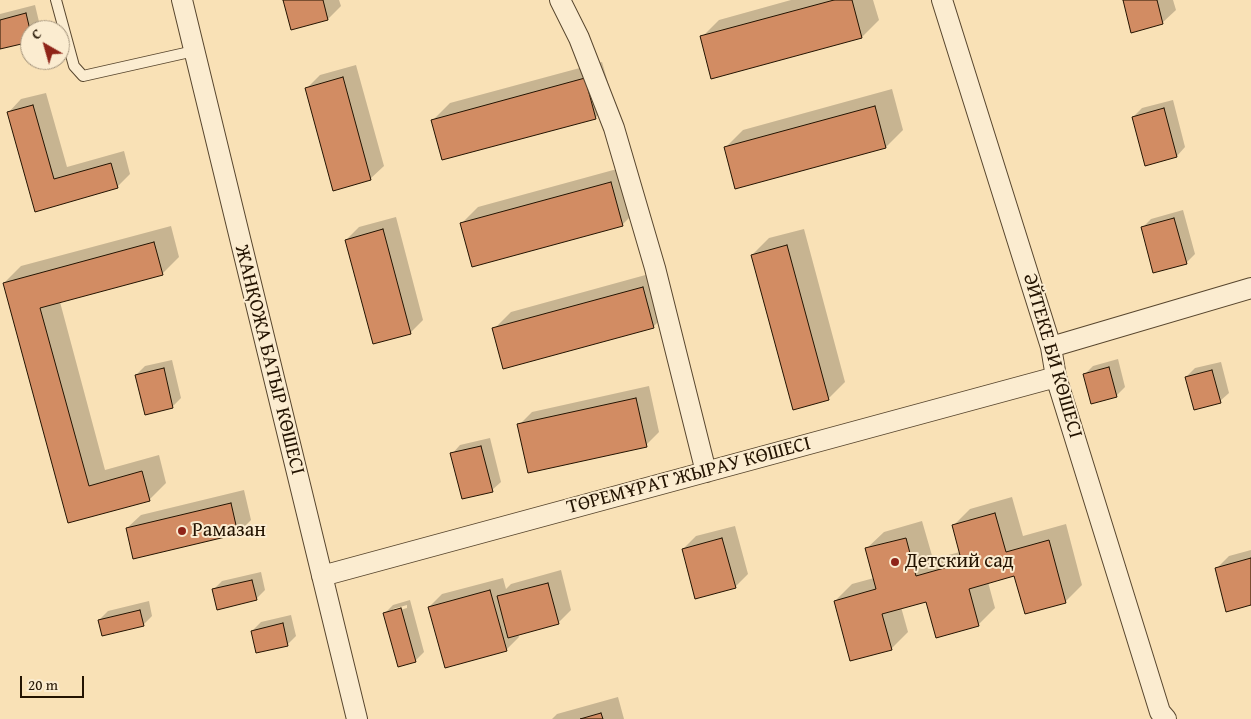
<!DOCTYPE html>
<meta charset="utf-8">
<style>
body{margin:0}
#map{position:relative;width:1251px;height:719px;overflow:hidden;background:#f9e1b6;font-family:"Gentium Book Plus",serif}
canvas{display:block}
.north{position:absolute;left:20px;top:20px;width:50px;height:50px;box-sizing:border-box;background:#fbecd0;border:1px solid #a5957d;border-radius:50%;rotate:322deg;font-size:14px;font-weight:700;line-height:20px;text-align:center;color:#231301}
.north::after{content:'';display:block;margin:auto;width:18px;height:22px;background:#8f2418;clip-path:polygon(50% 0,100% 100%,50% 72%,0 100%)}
.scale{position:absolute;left:20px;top:676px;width:64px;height:22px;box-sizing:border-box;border:2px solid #231301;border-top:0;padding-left:6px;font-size:15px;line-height:18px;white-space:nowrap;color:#231301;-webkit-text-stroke:4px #fbecd0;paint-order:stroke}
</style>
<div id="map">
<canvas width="1251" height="719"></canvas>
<div class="north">С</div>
<div class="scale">20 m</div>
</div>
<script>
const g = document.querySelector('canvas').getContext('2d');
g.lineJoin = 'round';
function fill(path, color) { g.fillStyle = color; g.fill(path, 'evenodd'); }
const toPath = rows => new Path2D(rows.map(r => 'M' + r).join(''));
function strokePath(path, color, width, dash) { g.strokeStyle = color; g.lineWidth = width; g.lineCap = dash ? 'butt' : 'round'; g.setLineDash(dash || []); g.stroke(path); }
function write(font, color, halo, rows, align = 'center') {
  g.font = font + ' "Gentium Book Plus",serif'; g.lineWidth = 4; g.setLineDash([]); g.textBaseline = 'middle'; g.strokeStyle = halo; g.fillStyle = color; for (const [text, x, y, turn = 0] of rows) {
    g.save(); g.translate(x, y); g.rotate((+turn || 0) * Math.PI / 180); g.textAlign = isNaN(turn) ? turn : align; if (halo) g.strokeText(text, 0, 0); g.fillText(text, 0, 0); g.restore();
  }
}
const shadow = toPath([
 [284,0,339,0,341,6,328,19],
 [791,0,873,0,879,20,862,37,702,37,719,20],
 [1124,0,1173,0,1176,10,1162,23],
 [35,5,41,30,30,30,30,40,0,47,0,14],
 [602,62,613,100,596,117,443,159,433,120,450,103],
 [356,65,384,166,370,179,307,88,320,75],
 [892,89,903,130,886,147,736,187,726,147,743,130],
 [46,93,67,167,124,151,130,174,117,187,36,210,8,113,21,99],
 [1173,100,1185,147,1177,156,1133,117,1142,108],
 [628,166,639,208,622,225,461,224,478,207],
 [1183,210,1195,254,1186,263,1142,228,1151,219],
 [396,217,423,320,410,333,346,240,359,227],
 [171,226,179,257,162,274,60,302,105,470,159,455,166,483,149,500,69,521,4,283,21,266],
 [804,229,845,382,828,399,752,255,769,238],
 [660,271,670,310,653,327,494,329,511,312],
 [1118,359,1125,387,1116,396,1084,375,1093,366],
 [172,360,181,398,172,407,136,375,145,366],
 [1221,362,1229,393,1220,401,1186,377,1195,368],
 [649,386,659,432,646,445,519,425,532,412],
 [490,438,501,482,492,490,452,454,460,445],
 [244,490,251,520,238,533,127,528,141,515],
 [1012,497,1023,536,1066,524,1082,585,1065,602,1015,574,988,582,995,608,978,625,927,601,901,607,908,632,891,649,835,601,852,584,874,578,866,549,884,532,922,521,933,559,960,552,953,526,970,509],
 [735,526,748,574,735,587,683,549,696,536],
 [1251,550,1251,604,1216,569,1229,556],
 [561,570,571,610,558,623,518,634,519,637,506,650,429,607,442,594,503,578,506,589,511,584],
 [261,572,265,590,256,599,213,590,222,581],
 [410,600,424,652,415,661,384,614,393,605],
 [407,605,407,608,393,612,393,609],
 [149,601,152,616,143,625,99,620,108,611],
 [291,615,296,636,288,644,252,631,261,622],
 [618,697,624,719,552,719,557,714]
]);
const building = toPath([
 [283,0,323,0,328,20,291,30,283,0],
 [834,0,852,0,862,38,711,79,700,36,834,0],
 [1123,0,1157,0,1163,24,1131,33,1123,0],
 [26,13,30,30,30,42,0,49,0,20,26,13],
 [343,77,371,180,333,191,305,88,343,77],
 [585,78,596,119,442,160,431,120,585,78],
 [33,105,54,179,111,163,118,188,35,212,7,112,33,105],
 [875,106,886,148,735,189,724,147,875,106],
 [1164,108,1177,157,1145,166,1132,117,1164,108],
 [611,182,623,226,472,267,460,223,611,182],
 [1174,218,1187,264,1153,273,1141,227,1174,218],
 [383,229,411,334,373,344,345,240,383,229],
 [154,242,163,275,40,308,89,486,142,471,150,501,68,523,3,283,154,242],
 [787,245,829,400,793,410,751,255,787,245],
 [643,287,654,328,503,369,492,328,643,287],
 [1109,367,1117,397,1091,404,1083,374,1109,367],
 [164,368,173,408,145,415,135,375,164,368],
 [1212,370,1221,403,1194,410,1185,377,1212,370],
 [636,398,647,447,528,473,517,424,636,398],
 [481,446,493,492,462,499,450,453,481,446],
 [231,503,238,534,133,559,126,528,231,503],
 [995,513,1006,552,1049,540,1066,603,1025,614,1014,576,969,589,979,626,936,638,926,602,882,614,892,650,850,661,834,601,876,589,865,548,906,538,916,576,962,563,952,525,995,513],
 [722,538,736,588,695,599,682,549,722,538],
 [1251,558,1251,605,1226,612,1215,568,1251,558],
 [252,580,257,600,217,610,212,589,252,580],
 [548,583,559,624,508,638,497,596,548,583],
 [490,590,507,651,445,668,428,607,490,590],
 [401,608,416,662,398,667,383,613,401,608],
 [140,610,144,626,102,636,98,620,140,610],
 [283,623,288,646,256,653,251,631,283,623],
 [601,713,603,719,580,719,601,713]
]);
const lane = toPath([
 [56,0,74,66,83,76,194,51]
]);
const street = toPath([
 [182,0,357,719],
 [560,0,579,38,614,128,655,268,706,472],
 [942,0,1051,347,1056,377,1160,712,1166,719],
 [1051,347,1251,288],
 [322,576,1056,377]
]);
const markers = [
 [182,531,5,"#8f2418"],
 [895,562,5,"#8f2418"]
];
const streetNames = [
 ["ӘЙТЕКЕ БИ КӨШЕСІ",1052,356,74],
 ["ЖАНҚОЖА БАТЫР КӨШЕСІ",269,360,76],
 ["ТӨРЕМҰРАТ ЖЫРАУ КӨШЕСІ",689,476,-15]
];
const poiNames = [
 ["Рамазан",192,531],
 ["Детский сад",905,562]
];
fill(shadow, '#0003');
fill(building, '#d28c63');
strokePath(building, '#231301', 1);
strokePath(lane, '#58462e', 12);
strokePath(street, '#58462e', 22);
strokePath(lane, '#fbecd0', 10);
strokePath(street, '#fbecd0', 20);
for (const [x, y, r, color] of markers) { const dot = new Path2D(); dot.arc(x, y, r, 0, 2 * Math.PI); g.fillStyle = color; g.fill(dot); strokePath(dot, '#fbecd0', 2); }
write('20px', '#231301', '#fbecd0', streetNames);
write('20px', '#231301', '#fbecd0', poiNames, 'left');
</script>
